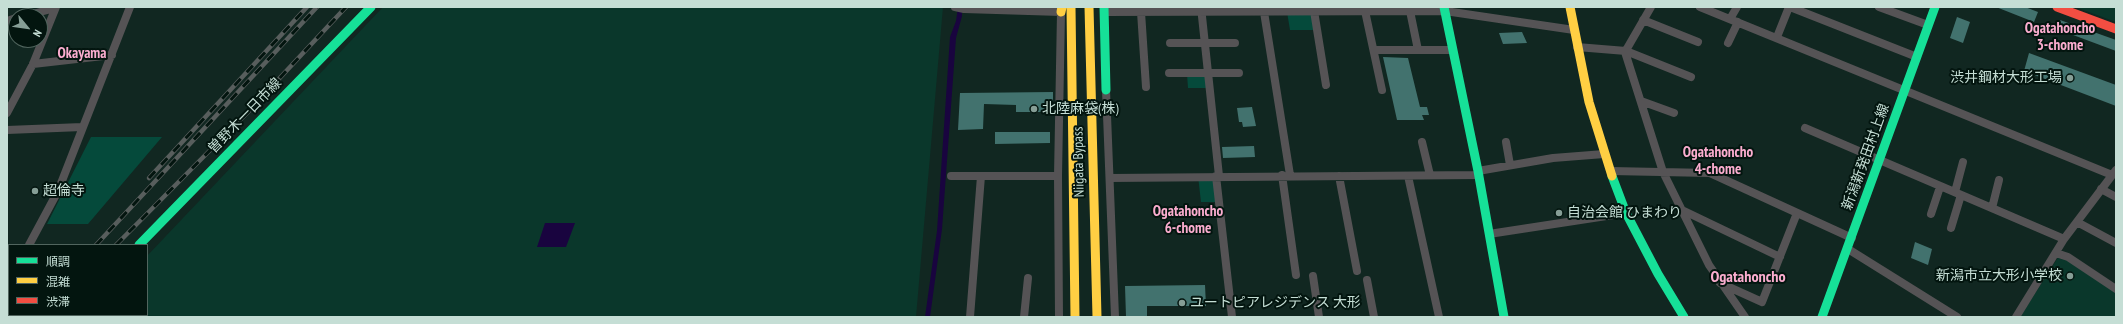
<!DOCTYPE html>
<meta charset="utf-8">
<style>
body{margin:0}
#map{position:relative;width:2123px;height:324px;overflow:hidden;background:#112721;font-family:"PT Sans Narrow","Noto Sans JP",sans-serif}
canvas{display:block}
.frame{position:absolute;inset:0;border:8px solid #c5ded5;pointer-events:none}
.legend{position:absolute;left:8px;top:244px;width:140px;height:72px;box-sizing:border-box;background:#03150f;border:1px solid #51655e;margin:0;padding:5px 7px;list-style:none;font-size:12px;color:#c5ded5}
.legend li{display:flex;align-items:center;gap:8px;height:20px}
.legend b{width:20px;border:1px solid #51655e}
.north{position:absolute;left:8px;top:8px;width:40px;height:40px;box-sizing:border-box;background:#03150f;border:1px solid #51655e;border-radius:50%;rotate:119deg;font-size:11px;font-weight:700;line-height:16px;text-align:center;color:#c5ded5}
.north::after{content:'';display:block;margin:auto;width:14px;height:18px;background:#869e96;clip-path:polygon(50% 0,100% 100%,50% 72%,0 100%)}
</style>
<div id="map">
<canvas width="2123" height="324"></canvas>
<div class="frame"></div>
<ul class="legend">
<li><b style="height:5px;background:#16e098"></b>順調</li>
<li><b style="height:5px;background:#ffcf43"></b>混雑</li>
<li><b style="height:5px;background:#f24e42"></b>渋滞</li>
</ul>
<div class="north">N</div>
</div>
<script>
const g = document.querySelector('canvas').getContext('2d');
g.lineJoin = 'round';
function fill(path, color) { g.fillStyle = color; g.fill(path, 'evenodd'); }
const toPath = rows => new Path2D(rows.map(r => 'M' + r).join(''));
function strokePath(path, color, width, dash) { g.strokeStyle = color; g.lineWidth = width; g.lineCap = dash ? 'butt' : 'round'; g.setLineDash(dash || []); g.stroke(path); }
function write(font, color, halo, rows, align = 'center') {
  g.font = font + ' "PT Sans Narrow","Noto Sans JP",sans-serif'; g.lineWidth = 4; g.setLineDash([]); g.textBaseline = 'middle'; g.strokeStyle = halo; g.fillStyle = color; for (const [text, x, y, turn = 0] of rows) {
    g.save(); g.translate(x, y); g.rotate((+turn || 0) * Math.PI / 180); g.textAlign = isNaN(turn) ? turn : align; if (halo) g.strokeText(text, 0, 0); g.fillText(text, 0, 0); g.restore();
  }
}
const built = toPath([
 [383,7,943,7,916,317,89,317,91,315,147,315,147,256],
 [2075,7,2116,7,2116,22,2097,15],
 [2059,256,2071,260,2116,291,2116,317,2020,317]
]);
const green = toPath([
 [1287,12,1313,12,1316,30,1290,30],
 [1187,74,1207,74,1208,88,1188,88],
 [91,137,162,137,88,224,47,224],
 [1198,176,1215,176,1218,202,1201,202]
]);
const water = toPath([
 [958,7,962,7,962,16,956,38,942,229,930,317,925,317,937,231,950,37,956,21],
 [545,223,575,223,566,247,537,247]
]);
const building = toPath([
 [1996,7,2025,7,2038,12,2034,22],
 [1957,17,1970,22,1963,43,1950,38],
 [2060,20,2116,40,2116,51,2057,29],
 [1522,32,1527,43,1503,44,1499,33],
 [2029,53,2116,85,2116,106,2024,71],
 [1383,57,1408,58,1420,107,1427,107,1429,115,1422,115,1424,120,1397,120],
 [1053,92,1053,112,1016,112,1016,105,984,104,983,129,958,130,960,93],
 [1252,107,1256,126,1243,127,1242,122,1239,122,1237,108],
 [995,132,1050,132,1050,143,995,144],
 [1254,146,1255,157,1223,158,1222,147],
 [1915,242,1932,249,1928,265,1911,258],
 [1205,285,1206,306,1147,306,1147,317,1126,317,1125,286]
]);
const street = toPath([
 [955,7,964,9,1061,12,1058,176,1059,317],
 [1201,7,1219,176],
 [1651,7,1625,52,1663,172,1709,265,1745,317],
 [1700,7,2112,175],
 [1790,7,1917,57],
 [1879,7,1928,25],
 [1314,11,1326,85],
 [1365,11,1382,90],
 [1410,11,1418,50],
 [1104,12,1445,11,1574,30],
 [1141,12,1146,87],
 [1264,12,1290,175],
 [25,16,55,8],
 [1730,19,1737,7],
 [1643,20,1698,42],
 [7,21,16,18],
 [1777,37,1789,7],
 [1170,43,1235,43],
 [1728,43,1738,22],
 [1577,47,1626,51,1691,77],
 [1374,50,1453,50],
 [33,64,112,55],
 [1169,73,1239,73],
 [1106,90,1115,317],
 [1641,101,1674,113],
 [7,113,33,64,56,7],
 [1805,128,2064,239],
 [7,130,82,127],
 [1422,142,1430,175],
 [1506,142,1510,165],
 [1478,171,1553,158,1604,154],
 [1611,171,1710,173,1852,238],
 [1282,175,1296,275],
 [951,176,1058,176],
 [1216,176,1232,317],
 [1339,176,1357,271],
 [1408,176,1439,317],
 [1110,178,1478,175],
 [2101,189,2116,197],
 [1955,192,1963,162],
 [1992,208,1999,180],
 [1682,210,1780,257],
 [1931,214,1940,187],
 [2077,222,2116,243],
 [1951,228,1961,195],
 [1489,234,1626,213],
 [29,245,58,191,130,7],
 [1848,249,1957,317],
 [2056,253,2068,257,2116,289],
 [1313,276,1319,317],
 [1367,280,1374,317],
 [1720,283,1762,302,1797,213],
 [7,287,9,284],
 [108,315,139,317],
 [970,317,981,176],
 [1024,317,1028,278],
 [2016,317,2064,239,2116,170]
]);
const fast = toPath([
 [1104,7,1106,90],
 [1444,7,1478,171,1504,317],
 [1612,176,1626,213,1658,274,1684,317],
 [139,245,371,7],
 [1822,317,1935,7]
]);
const slow = toPath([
 [1071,7,1075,317],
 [1089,7,1097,317],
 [1570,7,1589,102,1612,176],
 [1061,12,1062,7]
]);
const jam = toPath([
 [2057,7,2116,29],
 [70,317,72,315]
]);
const rail = toPath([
 [149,178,307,7],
 [96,245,317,7],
 [116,245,248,112,346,7],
 [23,317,25,315],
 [44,317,46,315]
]);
const markers = [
 [2070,78,4,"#869e96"],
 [1034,109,4,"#869e96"],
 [35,191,4,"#869e96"],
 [1559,213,4,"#869e96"],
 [2070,276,4,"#869e96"],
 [1182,303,4,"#869e96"]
];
const poiNames = [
 ["渋井鋼材大形工場",2062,78,"right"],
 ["北陸麻袋(株)",1042,109],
 ["超倫寺",43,191],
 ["自治会館 ひまわり",1567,213],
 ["新潟市立大形小学校",2062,276,"right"],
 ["ユートピアレジデンス 大形",1190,303]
];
const streetNames = [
 ["曽野木一日市線",245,116,-46],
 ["新潟新発田村上線",1866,157,-70],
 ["Niigata Bypass",1079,162,-91]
];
const neighbourhoodNames = [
 ["Ogatahoncho",2060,29],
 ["3-chome",2060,46],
 ["Okayama",82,54],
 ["Ogatahoncho",1718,153],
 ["4-chome",1718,170],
 ["Ogatahoncho",1188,212],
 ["6-chome",1188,229]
];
const quarterNames = [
 ["Ogatahoncho",1748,277]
];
fill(built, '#0a372b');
fill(green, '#054a3b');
fill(water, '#19043f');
fill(building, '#42726e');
strokePath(street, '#555355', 8);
strokePath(fast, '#16e098', 9);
strokePath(slow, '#ffcf43', 9);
strokePath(jam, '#f24e42', 9);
strokePath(rail, '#585e5d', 4.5);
strokePath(rail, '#03150f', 3, [9]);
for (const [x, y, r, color] of markers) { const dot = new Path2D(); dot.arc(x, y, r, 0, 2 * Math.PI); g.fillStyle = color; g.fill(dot); strokePath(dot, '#03150f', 1.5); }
write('14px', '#c5ded5', '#03150f', poiNames, 'left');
write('14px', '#c5ded5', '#03150f', streetNames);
write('bold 15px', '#fbadcf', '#03150f', neighbourhoodNames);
write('bold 16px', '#fbadcf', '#03150f', quarterNames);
</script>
